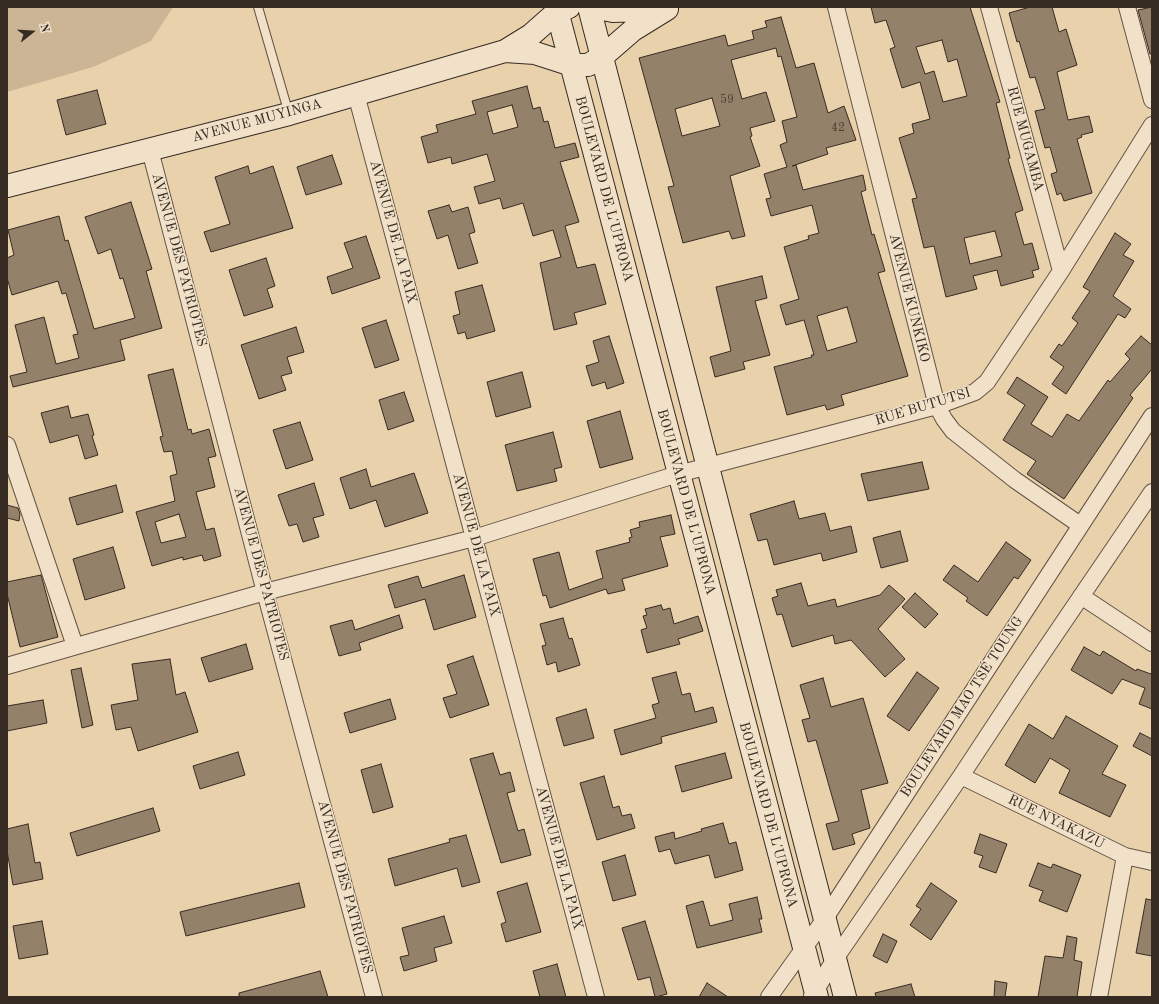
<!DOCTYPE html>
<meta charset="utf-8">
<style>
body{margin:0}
#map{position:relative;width:1159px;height:1004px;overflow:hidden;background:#e9d1ac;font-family:"Old Standard TT",serif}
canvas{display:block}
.frame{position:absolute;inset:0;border:8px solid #362b22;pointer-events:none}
.north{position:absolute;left:12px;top:12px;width:40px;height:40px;-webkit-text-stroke:3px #f1e1c9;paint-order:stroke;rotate:73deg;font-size:11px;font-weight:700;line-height:16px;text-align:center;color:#362b22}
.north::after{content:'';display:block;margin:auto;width:14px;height:18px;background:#362b22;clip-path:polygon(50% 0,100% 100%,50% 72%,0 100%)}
</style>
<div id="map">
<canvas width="1159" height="1004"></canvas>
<div class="frame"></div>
<div class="north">N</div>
</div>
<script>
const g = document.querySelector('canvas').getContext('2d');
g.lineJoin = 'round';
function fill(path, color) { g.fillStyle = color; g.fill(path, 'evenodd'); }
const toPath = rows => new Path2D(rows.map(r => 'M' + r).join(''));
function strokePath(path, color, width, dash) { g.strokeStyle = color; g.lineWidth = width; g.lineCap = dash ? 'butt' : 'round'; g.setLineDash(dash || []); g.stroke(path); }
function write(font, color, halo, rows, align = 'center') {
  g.font = font + ' "Old Standard TT",serif'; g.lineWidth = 3; g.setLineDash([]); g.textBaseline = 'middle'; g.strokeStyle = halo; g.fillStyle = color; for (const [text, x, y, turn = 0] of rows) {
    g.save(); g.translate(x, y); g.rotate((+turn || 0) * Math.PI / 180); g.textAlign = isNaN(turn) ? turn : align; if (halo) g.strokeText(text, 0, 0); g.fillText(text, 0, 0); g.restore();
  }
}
const green = toPath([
 [7,7,173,7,151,41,93,67,7,92]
]);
const building = toPath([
 [871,7,970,7,1000,102,996,103,1010,158,1008,159,1023,210,1015,213,1024,245,1032,243,1039,269,1032,271,1034,277,1001,286,997,270,973,276,977,289,946,297,934,246,924,248,912,199,917,198,899,138,914,133,912,124,930,119,920,82,902,88,890,49,895,47,886,20,875,23,871,7],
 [942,40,948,62,957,59,967,96,943,102,934,71,925,74,916,47,942,40],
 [995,231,1002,256,970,264,964,238,995,231],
 [1030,7,1052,7,1059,32,1066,29,1077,65,1057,72,1068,120,1089,116,1093,132,1081,135,1082,137,1077,139,1092,193,1064,201,1061,193,1057,195,1051,174,1057,172,1050,147,1045,148,1035,111,1045,109,1035,77,1030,78,1019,41,1017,42,1009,13,1030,7],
 [1152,7,1152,54,1150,54,1138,10,1152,7],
 [781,17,796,68,814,63,828,113,844,106,856,140,826,148,828,154,792,166,796,165,803,190,863,175,866,190,861,192,872,235,874,234,885,271,878,273,908,376,841,395,844,405,827,410,825,405,787,415,774,367,812,357,811,355,814,355,804,320,786,325,780,305,799,299,784,247,809,239,808,236,819,233,812,205,771,216,766,199,771,198,764,174,787,167,780,145,787,142,782,121,797,117,781,56,778,57,776,48,731,60,742,99,766,92,775,121,750,128,752,136,750,137,760,166,730,176,745,236,732,239,729,231,683,243,668,187,674,186,639,58,725,35,728,46,754,39,752,31,767,27,765,21,781,17],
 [712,98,720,126,682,136,675,109,712,98],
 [847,307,857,342,827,351,817,316,847,307],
 [527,86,533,109,540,107,544,122,548,121,555,148,575,143,579,157,560,162,579,222,565,226,577,268,595,264,606,304,574,313,577,324,554,330,540,263,561,257,553,230,533,236,523,203,503,209,500,198,479,204,474,187,495,181,487,154,452,164,451,157,428,163,421,137,438,132,436,125,476,114,472,101,527,86],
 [512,105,518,127,493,134,487,112,512,105],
 [97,90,106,124,66,135,57,100,97,90],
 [332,155,342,184,306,195,297,167,332,155],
 [248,166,250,174,273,166,293,228,211,252,204,232,230,224,215,177,248,166],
 [131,202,152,269,146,271,162,328,120,340,125,360,13,387,10,376,27,372,15,325,44,317,56,364,79,358,73,335,78,334,66,293,62,294,58,281,12,295,7,278,7,258,14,255,8,230,59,216,65,241,68,240,94,329,135,318,123,278,120,279,111,249,98,254,85,217,131,202],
 [449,205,452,212,468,207,475,232,469,234,478,263,458,269,448,235,437,239,428,211,449,205],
 [1115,233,1131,244,1123,255,1134,261,1113,296,1131,309,1125,318,1118,314,1066,394,1052,384,1064,367,1050,357,1059,344,1062,346,1078,323,1072,318,1090,291,1083,287,1115,233],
 [366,236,380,278,332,294,327,277,353,268,344,243,366,236],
 [266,258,275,286,267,289,273,307,244,316,229,270,266,258],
 [762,276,767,298,755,301,770,355,743,362,745,369,715,377,710,357,731,351,716,287,762,276],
 [482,285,495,331,467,339,465,332,458,334,453,316,460,314,455,292,482,285],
 [386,320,399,360,375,368,362,328,386,320],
 [296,327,304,352,287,357,292,373,281,376,286,390,259,399,241,345,296,327],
 [609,336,624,383,607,389,605,382,592,386,586,366,599,362,593,341,609,336],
 [1141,336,1152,345,1152,369,1130,395,1133,398,1064,499,1027,474,1036,461,1003,440,1025,405,1007,393,1017,377,1048,397,1031,424,1052,437,1067,414,1079,421,1108,380,1110,382,1130,359,1125,354,1141,336],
 [173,369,188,430,191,429,192,434,209,429,216,456,208,458,215,487,196,492,206,530,214,528,221,556,204,561,202,555,183,560,183,557,152,566,136,512,175,501,170,476,177,474,172,451,164,452,160,437,163,436,148,375,173,369],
 [179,514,186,537,161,543,155,522,179,514],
 [522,372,531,407,496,417,487,382,522,372],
 [404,392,414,421,388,430,379,400,404,392],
 [68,406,71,418,88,414,94,435,92,436,98,455,85,459,78,435,50,443,41,413,68,406],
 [620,411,633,459,600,468,587,421,620,411],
 [300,422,313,460,286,469,273,430,300,422],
 [553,432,562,467,554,469,557,481,517,491,505,445,553,432],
 [922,462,929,489,868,501,861,474,922,462],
 [366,469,371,487,414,473,428,513,385,527,376,500,350,509,340,478,366,469],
 [314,483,324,515,313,518,319,537,303,542,297,524,289,526,278,495,314,483],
 [116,485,123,512,77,525,69,498,116,485],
 [794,501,799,519,825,513,830,531,851,526,857,552,823,561,821,553,774,565,767,539,758,541,750,514,794,501],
 [7,505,18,508,20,514,19,521,7,518,7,505],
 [671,515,675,534,660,537,668,566,622,579,625,590,608,594,606,589,550,608,546,595,543,596,533,559,559,552,569,590,603,578,596,551,630,542,629,538,632,537,630,530,640,527,639,522,671,515],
 [900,531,908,561,881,568,873,538,900,531],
 [1006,542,1031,560,1018,579,1014,577,987,616,966,601,968,598,943,580,954,565,978,582,1006,542],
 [113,547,125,588,85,600,73,559,113,547],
 [41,575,58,637,20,647,7,594,7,582,41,575],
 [464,575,476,617,434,630,425,599,395,608,388,585,418,576,422,588,464,575],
 [801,583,808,606,835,599,837,607,880,595,889,585,905,599,878,629,905,659,885,677,851,640,835,644,833,635,792,647,782,614,777,615,772,598,778,596,776,590,801,583],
 [915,593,938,614,925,628,902,607,915,593],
 [661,605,663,610,670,608,674,624,698,616,703,631,678,639,680,644,647,653,641,630,647,628,643,616,647,615,645,609,661,605],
 [399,615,403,628,359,643,361,650,339,656,330,626,352,620,355,630,399,615],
 [563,618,569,639,572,638,580,665,558,672,556,662,547,665,542,646,546,645,540,624,563,618],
 [246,644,253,669,209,682,201,658,246,644],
 [1084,647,1100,656,1103,651,1136,671,1137,669,1151,674,1152,672,1152,709,1139,704,1145,688,1122,679,1112,694,1071,670,1084,647],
 [473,656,489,705,450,718,443,698,457,694,447,665,473,656],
 [170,659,176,695,185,692,198,732,138,751,131,727,116,730,111,705,138,700,132,664,170,659],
 [81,668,93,725,82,728,71,670,81,668],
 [676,672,682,695,690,693,695,712,713,707,717,722,661,737,662,743,621,755,614,730,656,718,652,705,659,703,652,678,676,672],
 [917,672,939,688,909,731,887,716,917,672],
 [823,678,831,707,863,698,888,783,861,790,870,828,852,834,855,844,833,850,826,824,839,821,816,740,808,742,802,720,810,718,800,685,823,678],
 [390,699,396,719,350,733,344,713,390,699],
 [43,700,47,723,7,731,7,706,43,700],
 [586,709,594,738,564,746,556,718,586,709],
 [1066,716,1118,746,1102,774,1126,785,1110,817,1059,793,1070,770,1050,758,1035,783,1005,765,1029,724,1053,739,1066,716],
 [1140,733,1152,739,1152,756,1133,746,1140,733],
 [238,752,245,775,200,789,193,766,238,752],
 [493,753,500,775,510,772,515,791,507,793,518,831,524,829,531,855,501,863,470,759,493,753],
 [725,753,732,778,682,792,675,766,725,753],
 [381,764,393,807,373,813,361,770,381,764],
 [604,776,613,808,619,806,622,816,631,814,635,828,597,840,580,783,604,776],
 [153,808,160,831,77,856,70,833,153,808],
 [723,823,729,844,736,842,743,870,715,878,709,855,675,864,670,849,659,852,655,837,674,832,675,839,702,831,701,829,723,823],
 [28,824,35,863,40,862,43,879,13,885,7,851,7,829,28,824],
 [980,834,1007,844,996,873,979,867,983,856,974,853,980,834],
 [466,835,480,882,462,887,457,868,395,886,388,859,450,842,449,839,466,835],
 [625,855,636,895,613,901,602,862,625,855],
 [1038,863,1051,868,1053,864,1081,875,1067,912,1039,901,1043,891,1029,886,1038,863],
 [299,883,305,907,186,936,180,912,299,883],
 [527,883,541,932,506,942,501,924,506,922,497,892,527,883],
 [931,883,957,901,931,940,910,925,921,909,916,906,931,883],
 [757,897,762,919,759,919,762,932,697,948,686,906,703,901,710,926,733,920,729,904,757,897],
 [1146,899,1152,900,1152,956,1136,953,1146,899],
 [444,916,452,943,434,948,437,961,404,971,400,957,409,955,402,928,444,916],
 [42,921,48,954,19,959,13,926,42,921],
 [645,921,667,994,656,997,655,997,650,977,638,980,622,928,645,921],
 [883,934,897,941,887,963,873,956,883,934],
 [1067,936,1077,938,1074,960,1082,962,1077,997,1038,997,1045,956,1063,958,1067,936],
 [557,964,566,997,540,997,533,971,557,964],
 [320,971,328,997,239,997,239,993,320,971],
 [995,981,1007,983,1005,997,994,997,995,981],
 [707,983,728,997,699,997,707,983],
 [911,984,915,997,876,997,875,993,911,984]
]);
const lane = toPath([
 [258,7,289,114]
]);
const street = toPath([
 [836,7,937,406,944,419,953,431,1015,480,1080,525],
 [989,7,1061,271],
 [1127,7,1152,100],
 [356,94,596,997],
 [150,150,265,592,374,997],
 [7,445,75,646],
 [1081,596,1152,643],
 [7,666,265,592,474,538,678,474,937,406,975,392,987,382,1061,271,1152,125],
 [961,776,1125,856,1152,862],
 [812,996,835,959,961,776,1025,679,1152,492],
 [769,997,824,920,1152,416],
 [1099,997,1125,856]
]);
const secondary = toPath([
 [556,7,817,997],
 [589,7,845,997],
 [592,7,613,11,665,9],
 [505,51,535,53,572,65,588,65,603,56,633,30,667,9],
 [7,186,289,114,505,51,531,35,557,12,569,7]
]);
const numberNames = [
 ["59",727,100],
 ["42",838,128]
];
const streetNames = [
 ["AVENUE MUYINGA",257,121,-15],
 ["RUE MUGAMBA",1025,139,75],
 ["BOULEVARD DE L'UPRONA",604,189,75],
 ["AVENUE DE LA PAIX",393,232,75],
 ["AVENUE DES PATRIOTES",179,260,75],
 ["AVENUE KUNKIKO",909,298,76],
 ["RUE BUTUTSI",923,407,-17],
 ["BOULEVARD DE L'UPRONA",686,502,75],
 ["AVENUE DE LA PAIX",476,545,75],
 ["AVENUE DES PATRIOTES",261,574,75],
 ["BOULEVARD MAO TSÉ TOUNG",962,707,-57],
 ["BOULEVARD DE L'UPRONA",768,815,75],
 ["RUE NYAKAZU",1056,822,26],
 ["AVENUE DE LA PAIX",559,858,75],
 ["AVENUE DES PATRIOTES",345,887,75]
];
fill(green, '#cbb595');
fill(building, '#93816a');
strokePath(building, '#362b22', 1);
strokePath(lane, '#635444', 10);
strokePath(street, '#635444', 18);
strokePath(secondary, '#362b22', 24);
strokePath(lane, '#f1e1c9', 8);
strokePath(street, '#f1e1c9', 16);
strokePath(secondary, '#f1e1c9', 22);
write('12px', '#4d4034', null, numberNames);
write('14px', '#362b22', '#f1e1c9', streetNames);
</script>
